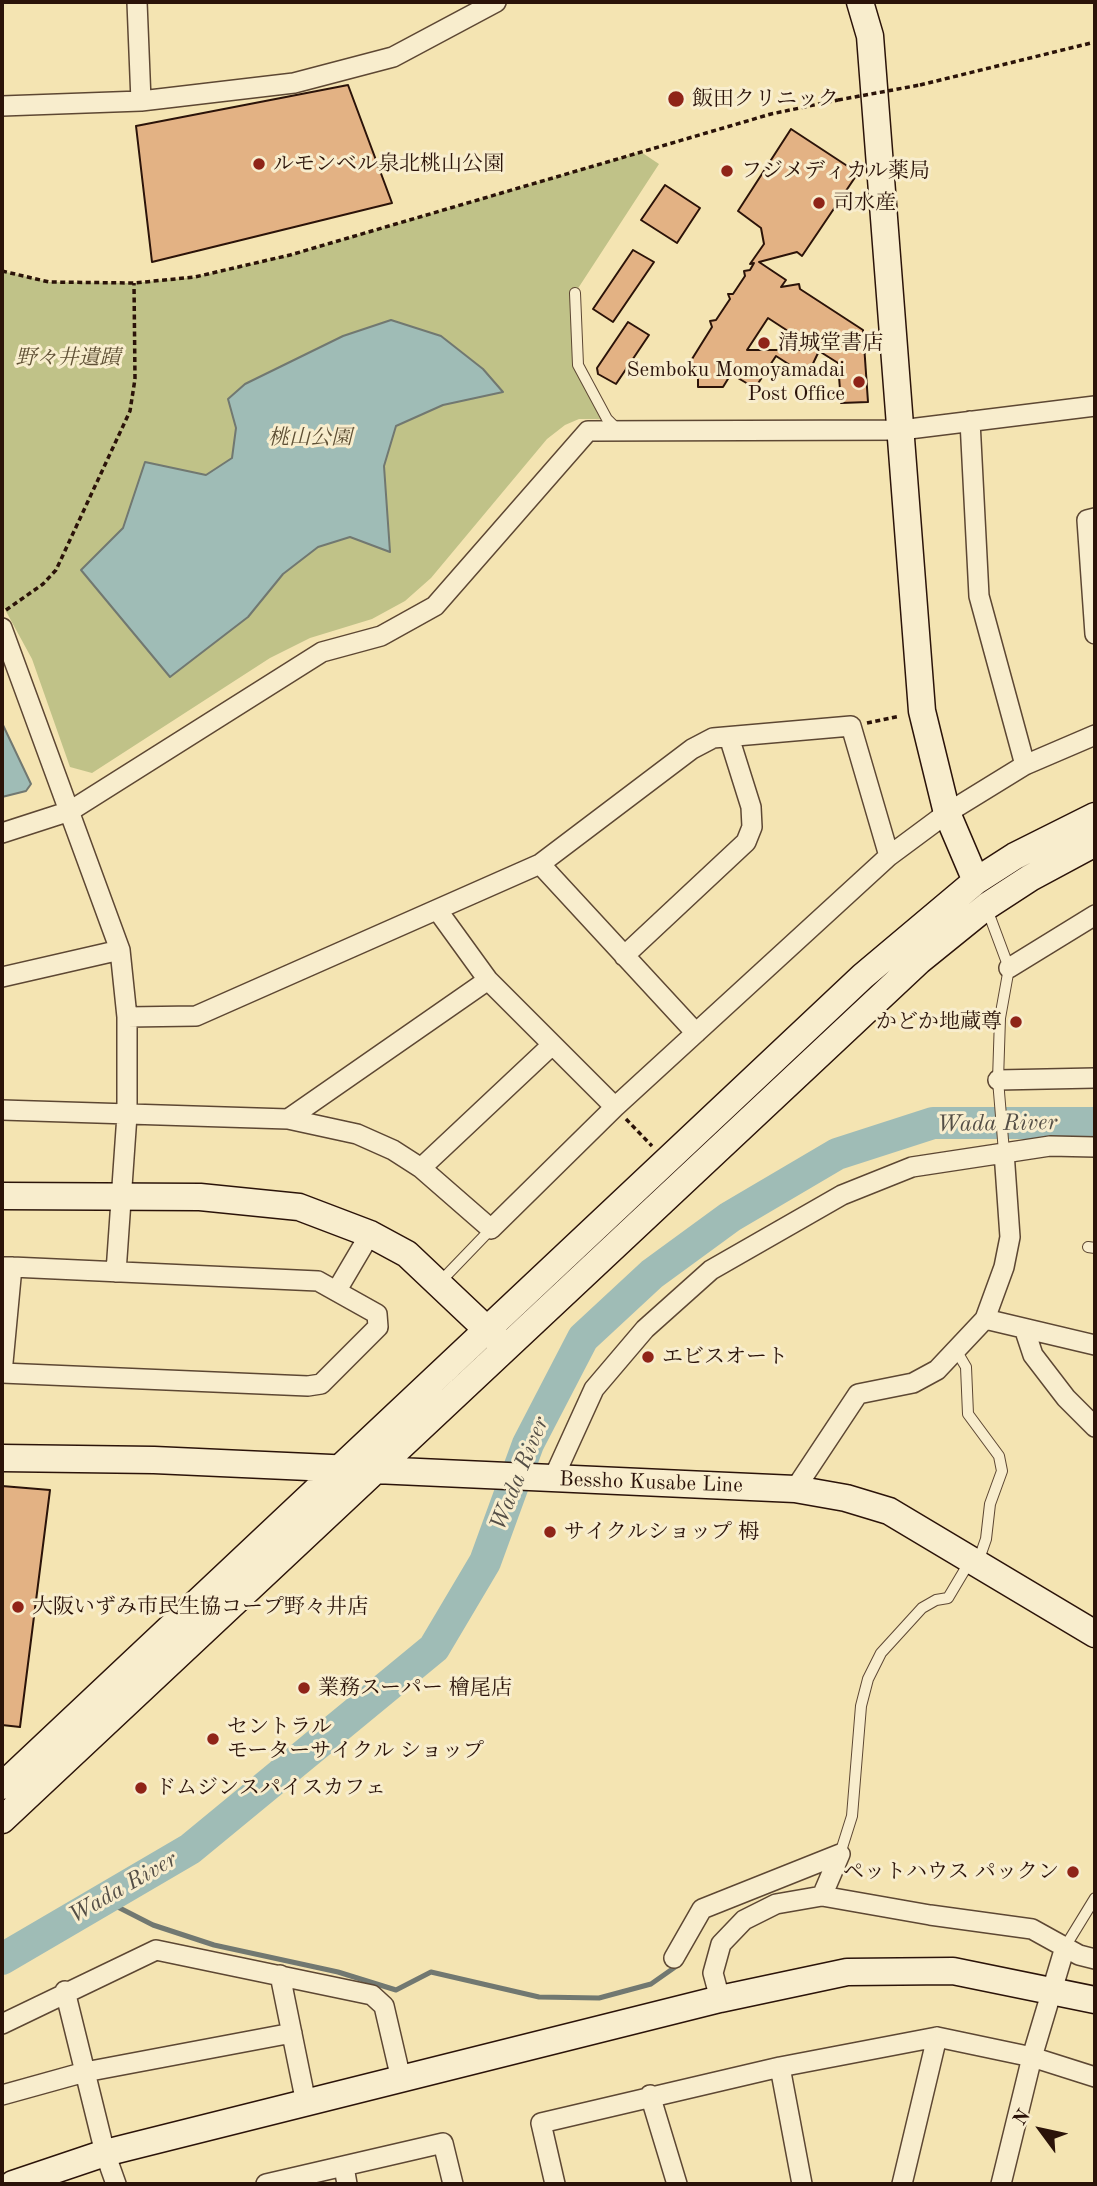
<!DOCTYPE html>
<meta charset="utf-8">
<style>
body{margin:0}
#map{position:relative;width:1097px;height:2186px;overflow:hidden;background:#f4e4b2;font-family:"Old Standard TT",serif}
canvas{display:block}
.frame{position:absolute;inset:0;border:4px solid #2b1309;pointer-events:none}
.north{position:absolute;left:1006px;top:2095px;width:70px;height:70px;-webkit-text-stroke:5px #f8edcd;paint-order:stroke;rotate:303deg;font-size:19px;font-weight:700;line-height:28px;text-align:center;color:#2b1309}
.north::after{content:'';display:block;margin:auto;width:24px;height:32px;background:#2b1309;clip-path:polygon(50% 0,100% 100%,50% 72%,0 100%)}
</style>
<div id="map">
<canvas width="1097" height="2186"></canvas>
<div class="frame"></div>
<div class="north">N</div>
</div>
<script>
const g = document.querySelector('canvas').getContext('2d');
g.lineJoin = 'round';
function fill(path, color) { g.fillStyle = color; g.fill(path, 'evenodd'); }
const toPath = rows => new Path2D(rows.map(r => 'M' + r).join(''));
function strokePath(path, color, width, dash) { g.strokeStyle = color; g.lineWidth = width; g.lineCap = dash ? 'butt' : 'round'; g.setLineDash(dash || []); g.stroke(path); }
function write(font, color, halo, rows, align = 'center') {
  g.font = font + ' "Old Standard TT","Noto Serif JP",serif'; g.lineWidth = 6; g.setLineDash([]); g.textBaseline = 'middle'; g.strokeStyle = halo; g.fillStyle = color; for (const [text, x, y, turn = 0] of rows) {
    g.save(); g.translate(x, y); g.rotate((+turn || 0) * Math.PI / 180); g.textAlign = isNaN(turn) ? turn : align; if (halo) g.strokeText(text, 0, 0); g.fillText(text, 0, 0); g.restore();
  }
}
const green = toPath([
 [641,152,659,164,575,293,578,365,607,419,579,419,565,425,547,439,431,578,405,601,372,619,310,638,270,658,92,773,70,767,32,659,2,604,2,271,49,282,134,283,195,277,290,255]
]);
const water = toPath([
 [391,320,441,336,483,369,503,392,443,405,396,426,384,466,390,552,350,537,318,547,283,574,248,617,170,677,81,570,123,528,145,462,206,475,232,458,236,428,228,399,245,384,343,336,391,320],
 [2,723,31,784,26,791,2,797,2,723]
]);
const stream = toPath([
 [104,1900,153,1925,214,1945,338,1972,396,1990,431,1972,539,1997,599,1998,651,1984,678,1965]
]);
const river = toPath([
 [2,1959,190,1849,434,1648,485,1562,528,1444,583,1338,652,1274,730,1217,837,1154,933,1123,1095,1123]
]);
const building = toPath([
 [348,85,392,203,152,262,136,126,348,85],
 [791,129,858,173,802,256,797,252,759,262,786,280,781,287,799,284,800,289,863,330,868,402,841,403,838,363,819,351,807,376,776,356,755,388,731,374,723,387,698,387,698,372,687,367,712,327,710,321,716,320,730,299,728,294,733,294,745,276,744,271,750,270,754,263,750,264,764,244,761,228,738,211,791,129],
 [768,318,817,350,818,350,747,350,768,318],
 [665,185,700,208,677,243,641,220,665,185],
 [633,250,654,262,613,322,593,309,633,250],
 [628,322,649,335,616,384,598,374,597,368,628,322],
 [2,1486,50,1490,20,1727,2,1725,2,1486]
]);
const path = toPath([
 [920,85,1095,42],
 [2,271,49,282,134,283,195,277,290,255,771,114,838,100],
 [6,610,43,584,56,570,130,411,135,379,134,283],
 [867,723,900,716],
 [626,1119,652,1146]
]);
const lane = toPath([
 [575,293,578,365,607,419,617,429],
 [987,909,1009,968,1000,1018,998,1080,1004,1152],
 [1088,1247,1095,1248],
 [440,1282,491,1229],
 [956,1350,966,1367,968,1414,999,1456,1002,1471,990,1504,986,1539,978,1562],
 [840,1854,852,1816,861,1706,868,1679,881,1653,922,1608,936,1600,948,1598,970,1561],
 [1065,1947,1095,1898]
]);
const street = toPath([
 [137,2,141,101],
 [2,106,141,101,294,83,393,57,496,2],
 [970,421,979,596,1025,765],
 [1095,518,1087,520,1095,634],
 [2,628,120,950,127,1017,127,1115,116,1272],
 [2,833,70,811,322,652,381,636,435,606,588,431,901,430,1095,406],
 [540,864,696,1033],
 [438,911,488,980,615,1107],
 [624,956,746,842,752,827,751,807,729,737],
 [1009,968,1095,915],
 [2,977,120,950],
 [127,1017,196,1016,540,864,692,749,713,738,851,726,889,856],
 [998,1080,1095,1078],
 [2,1110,288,1119,357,1134,393,1150,421,1168,491,1229,615,1107,889,856,947,813,1025,765,1095,735],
 [288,1119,488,980],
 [1004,1152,1010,1237,1004,1267,985,1319,1095,1345],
 [421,1168,552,1045],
 [2,1267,12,1267,318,1281,377,1314,378,1327,321,1384,308,1386,2,1373,12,1267],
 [337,1290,370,1234],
 [1025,1331,1033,1355,1066,1398,1095,1427],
 [553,1479,594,1389,645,1329,711,1270,842,1195,912,1167,1050,1146,1095,1147],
 [795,1489,858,1394,913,1383,937,1370,985,1319],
 [822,1896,840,1854],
 [674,1958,702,1909,840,1854],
 [280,1975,306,2103],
 [65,1991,105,2153,116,2184],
 [720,1999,713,1973,721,1944,744,1920,776,1904,822,1896,930,1915,1032,1929,1079,1955,1095,1959],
 [2,2024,156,1950,372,1995,384,2006,401,2079],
 [780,2067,802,2184],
 [2,2095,85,2072,292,2033],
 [650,2095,677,2184],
 [344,2167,347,2184],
 [266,2184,443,2143,453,2184],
 [555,2184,541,2123,780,2067,937,2037,1032,2057,1095,2077],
 [902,2184,937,2037],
 [1001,2184,1032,2057,1065,1947]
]);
const secondary = toPath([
 [860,2,870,36,922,711,947,813,976,881],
 [2,1196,200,1197,299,1207,370,1234,407,1254,500,1342],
 [2,1458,154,1460,795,1489,846,1498,889,1511,1095,1634],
 [2,1786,863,976,976,881,1015,856,1095,816],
 [2,1820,919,961,987,906,1030,878,1095,843],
 [13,2184,105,2153,720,1999,847,1972,953,1971,1095,2000]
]);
const pathBridge = toPath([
 [838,100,920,85]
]);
const markers = [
 [676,99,9,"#8f2418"],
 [259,164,7,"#8f2418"],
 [727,171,7,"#8f2418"],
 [819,203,7,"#8f2418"],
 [764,343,7,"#8f2418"],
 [859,382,7,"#8f2418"],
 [1016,1022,7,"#8f2418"],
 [648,1357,7,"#8f2418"],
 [550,1532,7,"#8f2418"],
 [18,1607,7,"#8f2418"],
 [304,1688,7,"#8f2418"],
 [213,1739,7,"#8f2418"],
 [141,1788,7,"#8f2418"],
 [1073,1872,7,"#8f2418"]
];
const poiNames = [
 ["飯田クリニック",692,99],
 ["ルモンベル泉北桃山公園",273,164],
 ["フジメディカル薬局",741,171],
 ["司水産",833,203],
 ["清城堂書店",778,343],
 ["Semboku Momoyamadai",845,370,"right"],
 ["Post Office",845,394,"right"],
 ["かどか地蔵尊",1002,1022,"right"],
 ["エビスオート",662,1357],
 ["サイクルショップ 栂",564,1532],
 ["大阪いずみ市民生協コープ野々井店",32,1607],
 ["業務スーパー 檜尾店",318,1688],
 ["セントラル",227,1727],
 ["モーターサイクル ショップ",227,1751],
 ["ドムジンスパイスカフェ",155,1788],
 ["ペットハウス パックン",1059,1872,"right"]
];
const parkNames = [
 ["野々井遺蹟",68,358],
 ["桃山公園",310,438]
];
const streetNames = [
 ["Bessho Kusabe Line",651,1483,2]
];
const waterNames = [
 ["Wada River",997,1124,-1],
 ["Wada River",520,1474,-68],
 ["Wada River",123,1888,-30]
];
fill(green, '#c0c288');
fill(water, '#9fbcb6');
strokePath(water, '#717871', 2);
strokePath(stream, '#717871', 5);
strokePath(river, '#9fbcb6', 32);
fill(building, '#e3b284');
strokePath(building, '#2b1309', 2);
strokePath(lane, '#5d4733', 12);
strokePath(street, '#5d4733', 22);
strokePath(secondary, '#2b1309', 29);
strokePath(path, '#2b1309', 3.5, [5, 3.5]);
strokePath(lane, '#f8edcd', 10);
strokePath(street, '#f8edcd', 19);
strokePath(secondary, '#f8edcd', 26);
strokePath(pathBridge, '#2b1309', 3.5, [5, 3.5]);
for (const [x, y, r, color] of markers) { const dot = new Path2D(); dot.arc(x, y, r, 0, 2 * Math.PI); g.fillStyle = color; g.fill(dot); strokePath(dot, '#f8edcd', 2.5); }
write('21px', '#2b1309', '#f8edcd', poiNames, 'left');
write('italic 21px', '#5f5035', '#f8edcd', parkNames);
write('21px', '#2b1309', '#f8edcd', streetNames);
write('italic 23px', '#544e46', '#f8edcd', waterNames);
</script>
